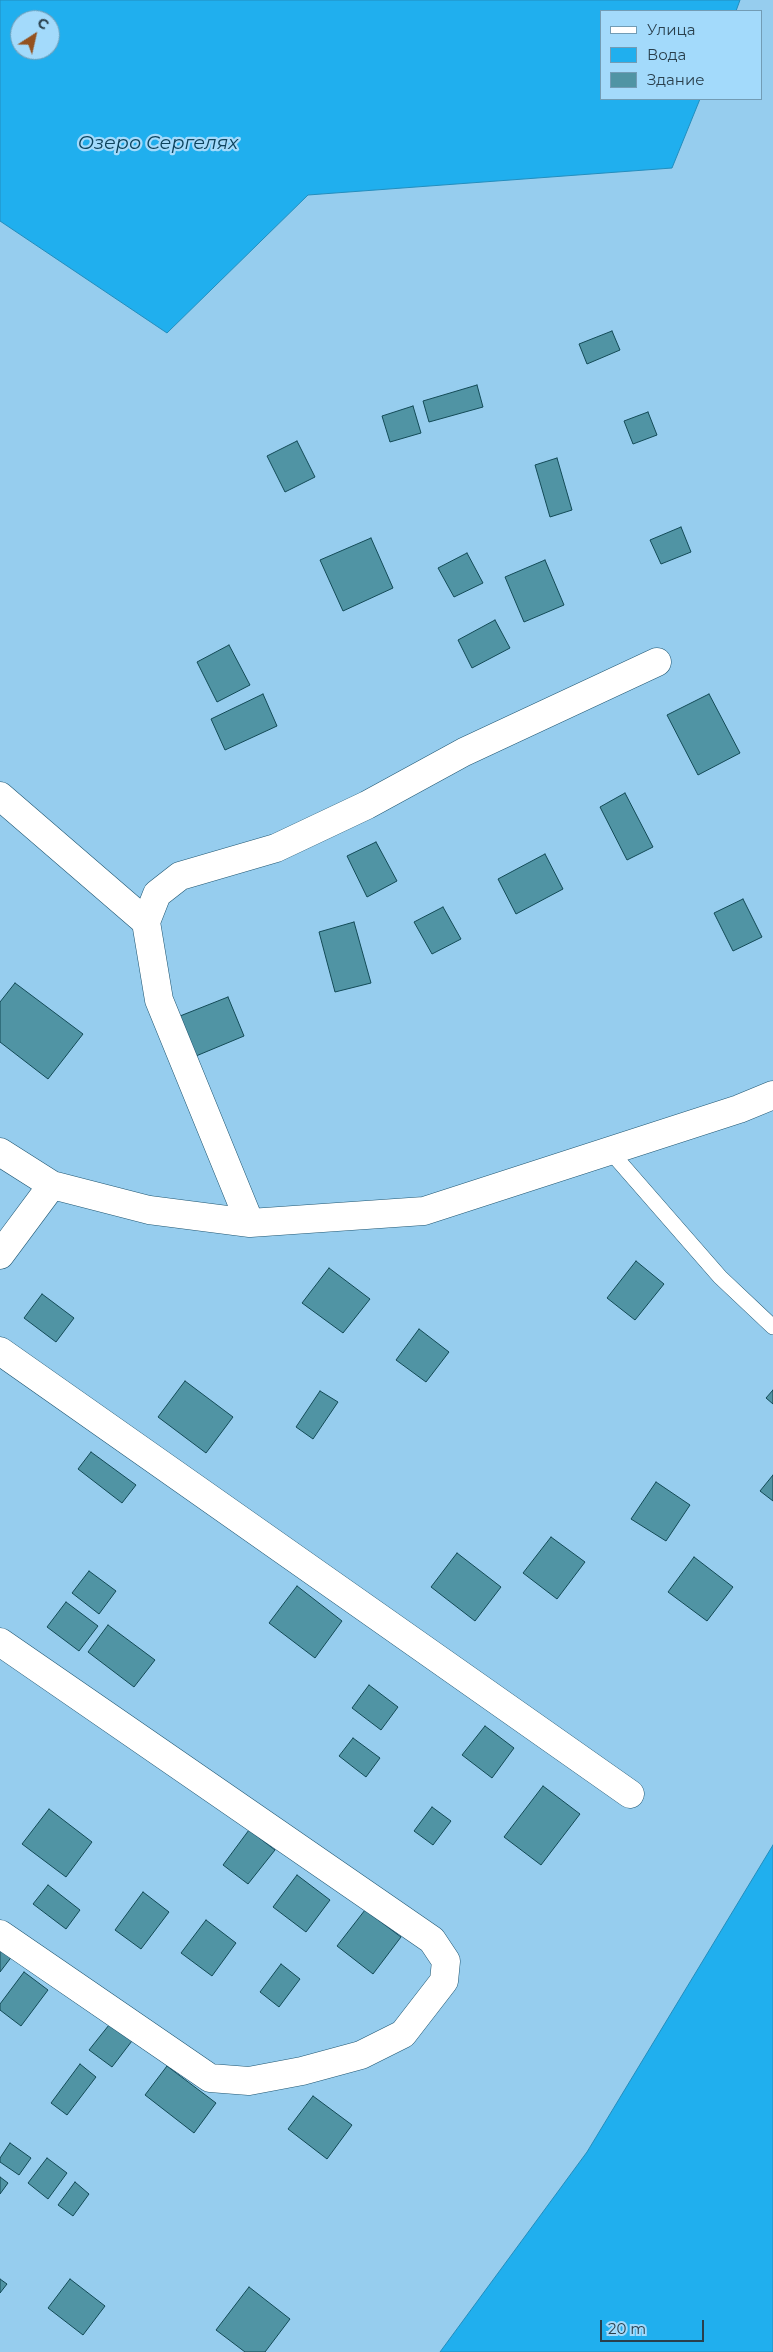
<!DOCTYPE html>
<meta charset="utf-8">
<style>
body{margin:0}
#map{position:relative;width:773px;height:2352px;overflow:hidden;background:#96cdee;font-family:Montserrat,sans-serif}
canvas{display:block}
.legend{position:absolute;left:600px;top:10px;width:162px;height:90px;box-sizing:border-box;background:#a3dafb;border:1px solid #729cb5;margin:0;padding:6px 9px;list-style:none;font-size:15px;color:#293f4c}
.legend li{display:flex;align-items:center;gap:10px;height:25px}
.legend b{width:25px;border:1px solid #729cb5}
.north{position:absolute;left:10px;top:10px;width:50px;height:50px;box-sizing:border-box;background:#a3dafb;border:1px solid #729cb5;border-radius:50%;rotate:35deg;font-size:14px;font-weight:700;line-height:20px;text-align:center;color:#293f4c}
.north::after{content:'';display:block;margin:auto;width:18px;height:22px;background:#94521f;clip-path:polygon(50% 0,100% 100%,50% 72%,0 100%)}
.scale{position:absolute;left:600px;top:2320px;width:104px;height:22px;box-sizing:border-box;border:2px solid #293f4c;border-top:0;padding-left:6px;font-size:15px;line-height:18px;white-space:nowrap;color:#293f4c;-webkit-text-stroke:4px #a3dafb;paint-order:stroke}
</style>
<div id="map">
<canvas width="773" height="2352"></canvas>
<ul class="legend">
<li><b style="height:6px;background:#fff"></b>Улица</li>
<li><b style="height:14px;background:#20afee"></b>Вода</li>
<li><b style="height:14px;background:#5094a4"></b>Здание</li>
</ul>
<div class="north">С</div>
<div class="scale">20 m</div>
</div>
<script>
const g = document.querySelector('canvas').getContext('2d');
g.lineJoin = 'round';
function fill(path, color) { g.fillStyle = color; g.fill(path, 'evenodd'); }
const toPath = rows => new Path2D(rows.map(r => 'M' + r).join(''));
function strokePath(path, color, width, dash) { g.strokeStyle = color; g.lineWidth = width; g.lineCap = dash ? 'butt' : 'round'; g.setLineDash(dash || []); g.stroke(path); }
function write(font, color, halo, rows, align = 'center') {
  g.font = font + ' Montserrat,sans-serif'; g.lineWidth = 4.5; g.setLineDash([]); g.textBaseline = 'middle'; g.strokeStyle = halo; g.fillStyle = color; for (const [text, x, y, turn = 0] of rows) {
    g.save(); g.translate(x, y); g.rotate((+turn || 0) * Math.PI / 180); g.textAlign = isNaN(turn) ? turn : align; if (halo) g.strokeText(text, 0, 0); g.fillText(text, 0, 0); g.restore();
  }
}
const water = toPath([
 [0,0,740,0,736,11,602,11,602,99,700,99,672,168,308,195,167,333,0,221,0,0],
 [20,20,50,20,50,50,20,50,20,20],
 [773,1845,773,2352,440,2352,587,2152,773,1845]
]);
const building = toPath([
 [612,331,620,350,587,364,579,344,612,331],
 [477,385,483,407,429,422,423,401,477,385],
 [413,406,421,433,390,442,382,416,413,406],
 [648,412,657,435,633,444,624,421,648,412],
 [297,441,315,477,285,492,267,456,297,441],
 [557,458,572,510,550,517,535,465,557,458],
 [681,527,691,552,661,564,650,540,681,527],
 [371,538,393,588,343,611,320,560,371,538],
 [467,553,483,583,454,597,438,568,467,553],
 [545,560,564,605,524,622,505,577,545,560],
 [495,620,510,648,472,668,458,640,495,620],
 [229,645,250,685,217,702,197,662,229,645],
 [263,694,277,726,225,750,211,719,263,694],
 [709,694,740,753,698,775,667,715,709,694],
 [625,793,653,847,627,860,600,807,625,793],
 [376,842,397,881,367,897,347,856,376,842],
 [545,854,563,889,516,914,498,879,545,854],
 [743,899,762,937,733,951,714,913,743,899],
 [443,907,461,939,432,954,414,922,443,907],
 [354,922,371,983,335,992,319,932,354,922],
 [15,983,83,1034,48,1079,0,1042,0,1002,15,983],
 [228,997,244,1036,196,1056,180,1016,228,997],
 [636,1261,664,1284,635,1320,607,1298,636,1261],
 [329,1268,370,1299,343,1333,302,1303,329,1268],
 [42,1294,74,1318,56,1342,24,1318,42,1294],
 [419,1329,449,1352,426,1382,396,1360,419,1329],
 [185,1381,233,1417,206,1453,158,1417,185,1381],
 [773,1390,773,1404,766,1398,773,1390],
 [320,1391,338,1402,313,1439,296,1427,320,1391],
 [91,1452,136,1485,122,1503,78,1469,91,1452],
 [773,1475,773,1501,760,1491,773,1475],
 [656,1482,690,1505,666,1541,631,1519,656,1482],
 [551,1537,585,1562,557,1599,523,1573,551,1537],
 [457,1553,501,1587,475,1621,431,1587,457,1553],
 [694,1557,733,1587,707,1621,668,1592,694,1557],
 [89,1571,116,1591,99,1614,72,1593,89,1571],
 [297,1586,342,1621,315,1658,269,1623,297,1586],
 [66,1602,98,1626,79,1651,47,1627,66,1602],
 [108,1625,155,1660,134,1687,88,1652,108,1625],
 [369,1685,398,1707,381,1730,352,1708,369,1685],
 [485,1726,514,1748,492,1778,462,1755,485,1726],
 [353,1738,380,1758,366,1777,339,1756,353,1738],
 [543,1786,580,1814,541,1865,504,1837,543,1786],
 [432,1807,451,1821,433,1845,414,1831,432,1807],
 [49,1809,92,1842,66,1877,22,1844,49,1809],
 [249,1830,275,1850,248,1884,223,1865,249,1830],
 [297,1875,330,1900,306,1932,273,1907,297,1875],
 [48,1885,80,1910,66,1929,33,1904,48,1885],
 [143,1892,169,1912,141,1949,115,1930,143,1892],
 [365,1910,401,1937,373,1974,337,1946,365,1910],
 [206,1920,236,1943,212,1976,181,1953,206,1920],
 [0,1945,13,1955,0,1972,0,1945],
 [281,1964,300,1979,279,2007,260,1992,281,1964],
 [24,1972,48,1990,21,2026,0,2010,0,2004,24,1972],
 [113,2020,135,2037,112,2067,89,2050,113,2020],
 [80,2064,96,2077,67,2115,51,2103,80,2064],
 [167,2066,216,2103,194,2133,145,2095,167,2066],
 [313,2096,352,2125,327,2159,288,2129,313,2096],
 [10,2143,31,2158,19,2175,0,2162,0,2158,10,2143],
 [47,2158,67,2173,48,2199,28,2183,47,2158],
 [0,2177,8,2183,0,2194,0,2177],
 [75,2182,89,2194,73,2216,58,2205,75,2182],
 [0,2279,7,2284,0,2293,0,2279],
 [70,2279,105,2306,83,2335,48,2308,70,2279],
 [249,2287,290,2319,265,2352,245,2352,216,2330,249,2287]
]);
const service = toPath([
 [610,1151,720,1277,773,1327]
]);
const minor = toPath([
 [0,796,146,922,159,1000,250,1223],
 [146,922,157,894,180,876,276,848,367,805,464,752,657,662],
 [0,1152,52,1185,149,1210,250,1223,424,1211,739,1109,773,1095],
 [0,1255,52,1185],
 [0,1351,630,1794],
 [0,1642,432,1940,446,1961,444,1981,403,2034,361,2055,302,2071,249,2081,210,2078,0,1934]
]);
const waterNames = [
 ["Озеро Сергелях",158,143]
];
fill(water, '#20afee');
strokePath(water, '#238dbd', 1);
fill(building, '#5094a4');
strokePath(building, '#134a56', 1);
strokePath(service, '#1f5672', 16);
strokePath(minor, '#1f5672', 29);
strokePath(service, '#fff', 15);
strokePath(minor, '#fff', 28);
write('italic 19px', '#0d435d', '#a3dafb', waterNames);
</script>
